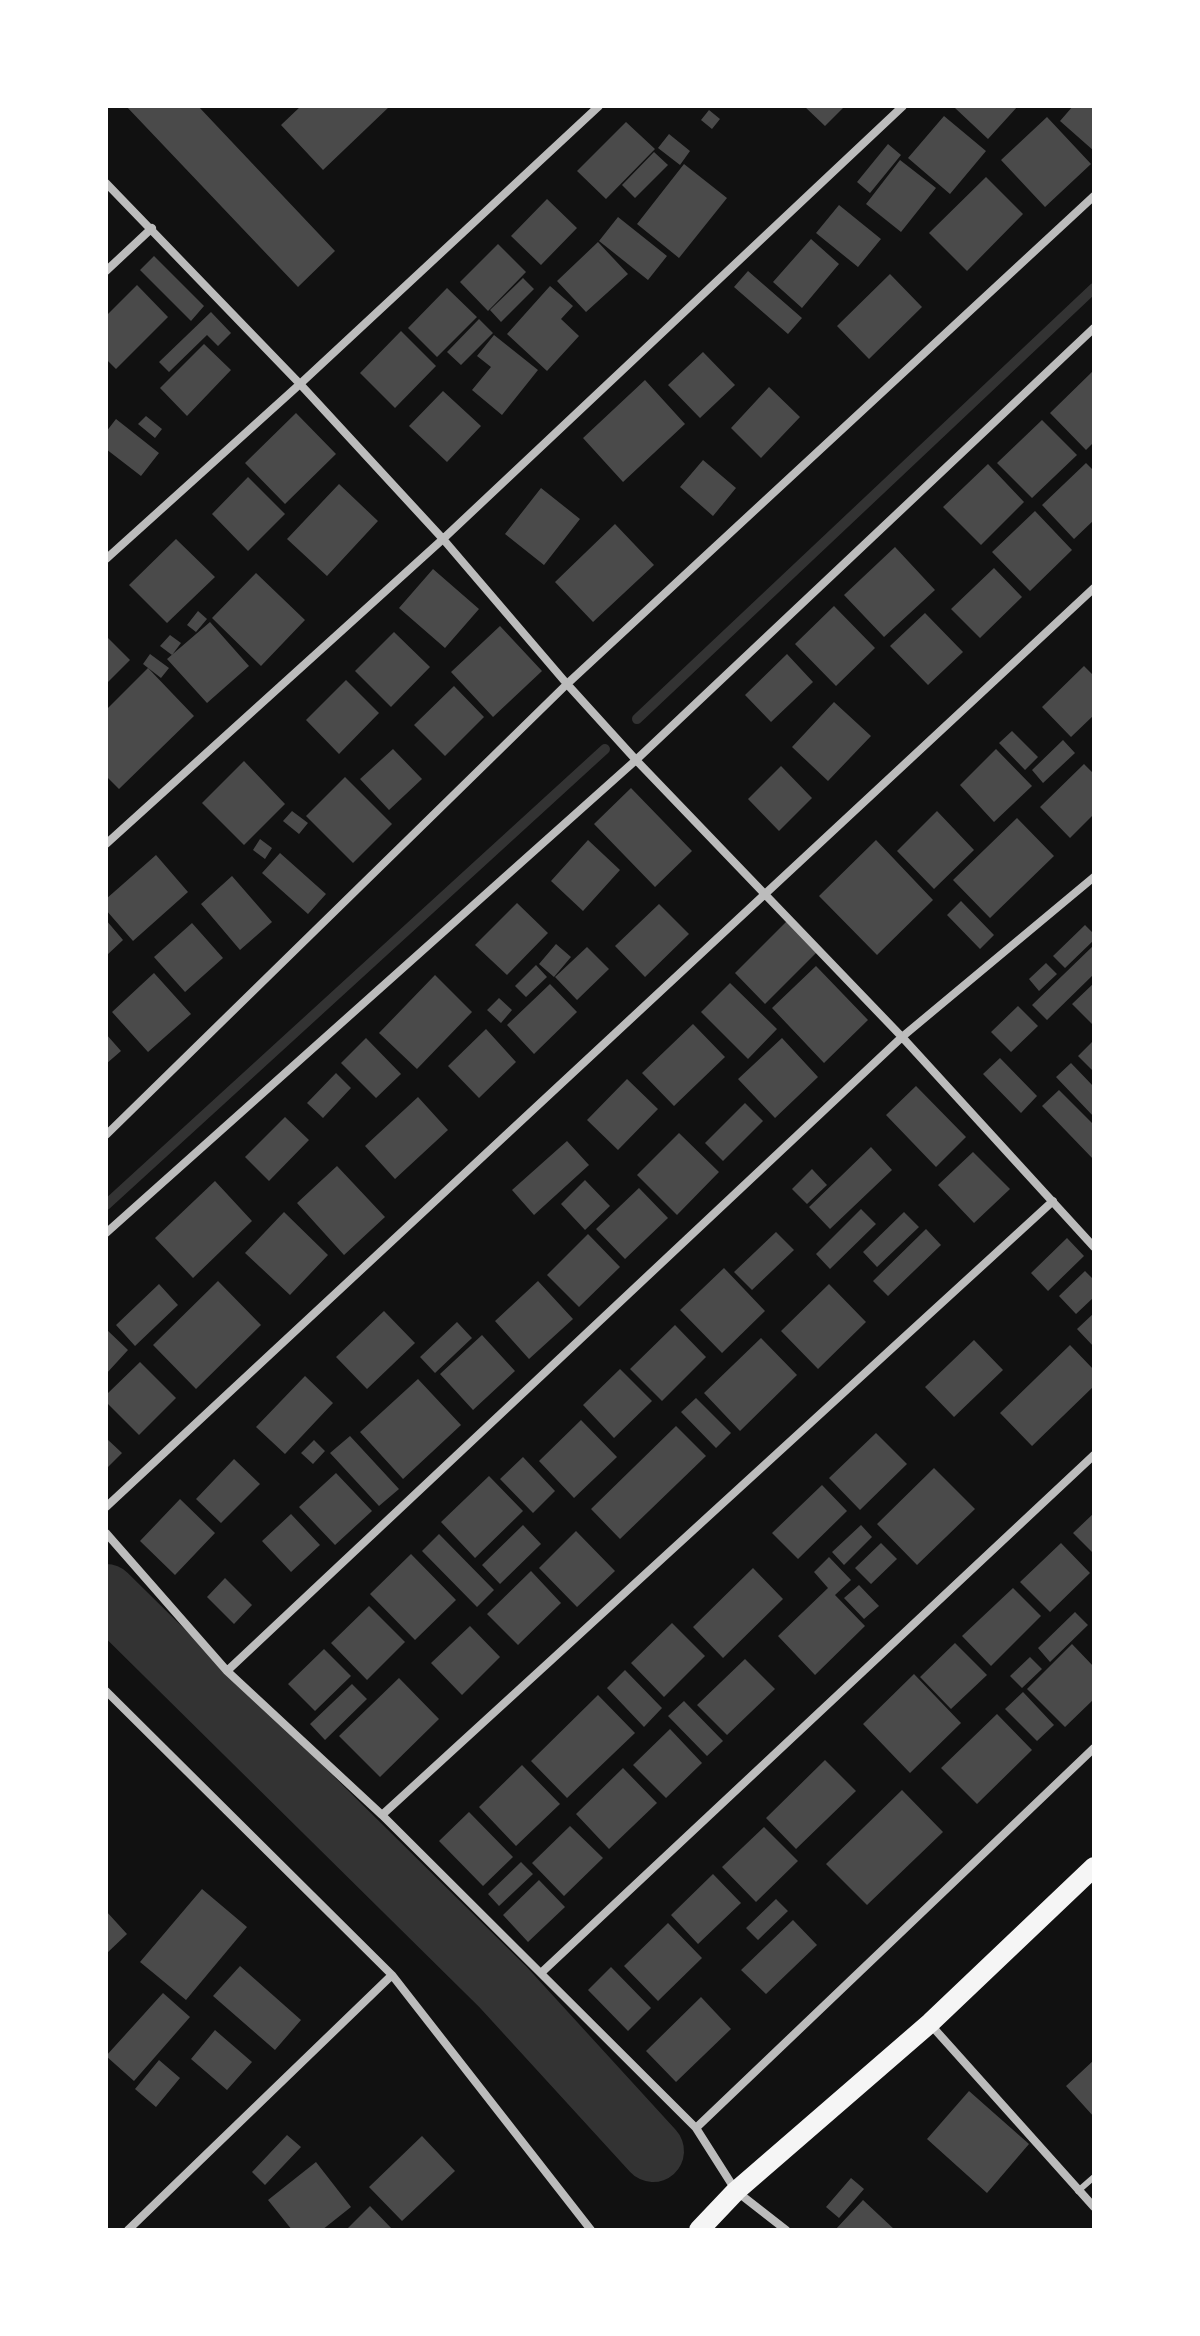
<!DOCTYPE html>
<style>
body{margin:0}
#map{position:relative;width:1200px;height:2336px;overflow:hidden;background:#111;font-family:"IBM Plex Sans",sans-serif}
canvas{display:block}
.frame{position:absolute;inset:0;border:108px solid #fff;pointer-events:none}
</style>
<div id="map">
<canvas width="1200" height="2336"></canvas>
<div class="frame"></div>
</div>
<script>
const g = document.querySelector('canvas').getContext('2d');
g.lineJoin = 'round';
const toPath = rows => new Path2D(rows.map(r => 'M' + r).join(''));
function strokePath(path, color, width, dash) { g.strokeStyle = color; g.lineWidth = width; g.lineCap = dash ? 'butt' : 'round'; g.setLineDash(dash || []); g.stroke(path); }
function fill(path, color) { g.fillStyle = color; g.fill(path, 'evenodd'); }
const stream = toPath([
 [637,719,1094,288],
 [106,1205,605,749]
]);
const river = toPath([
 [106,1595,503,1987,653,2151]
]);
const building = toPath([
 [126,106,198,106,335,251,298,287],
 [301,106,390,106,323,170,281,125],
 [804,106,845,106,825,126],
 [957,106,1018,106,988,139,955,108],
 [1073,106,1094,106,1094,151,1060,121],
 [709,110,720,119,712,129,701,120],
 [944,116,986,151,950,194,908,158],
 [1047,117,1091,164,1045,207,1001,160],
 [626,122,655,149,606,199,577,171],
 [669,134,690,151,680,165,658,148],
 [888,144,901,155,870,193,857,182],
 [654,152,668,165,635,198,622,185],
 [900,160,936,188,901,232,866,204],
 [684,164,727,198,679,258,637,224],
 [986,177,1023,214,967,271,929,233],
 [547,199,577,228,541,265,511,236],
 [839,205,881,239,858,267,816,233],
 [618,217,667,256,648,280,599,241],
 [811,239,839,264,802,308,773,282],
 [598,242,628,274,586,312,557,281],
 [498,244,526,272,488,311,460,282],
 [154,256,204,306,191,321,140,270],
 [748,271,802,318,788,334,734,287],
 [890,274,922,307,869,359,837,326],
 [523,278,534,289,501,322,490,310],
 [137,285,168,317,116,369,106,359,106,316],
 [550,286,573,306,561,319,579,336,547,371,507,334],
 [447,288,477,317,437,357,408,328],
 [211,312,231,333,218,346,207,335,169,372,159,362],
 [479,319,493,333,461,365,447,352],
 [401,331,436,366,395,408,360,373],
 [494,335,538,370,502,415,472,390,491,367,477,356],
 [204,344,231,370,187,416,160,388],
 [703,352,735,385,700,418,668,385],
 [1094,370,1094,442,1086,450,1050,413],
 [645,380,685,424,623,482,583,438],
 [769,387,800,417,761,458,731,428],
 [443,391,481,426,447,462,409,426],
 [296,413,336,454,285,504,245,463],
 [146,416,162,429,155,438,138,424],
 [116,419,159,453,141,476,106,449,106,432],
 [1042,420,1077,455,1032,498,997,463],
 [703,460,736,488,713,516,680,487],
 [1086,463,1094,471,1094,520,1074,539,1042,505],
 [988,464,1024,502,981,545,943,507],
 [248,477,285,514,248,551,212,514],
 [339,484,378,521,327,576,287,539],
 [541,488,580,519,544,565,505,534],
 [1035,511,1072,550,1030,591,992,552],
 [615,524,654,565,593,622,555,582],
 [176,539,215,577,167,623,129,585],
 [895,547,935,590,884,637,844,595],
 [994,568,1022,597,980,638,951,609],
 [433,569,479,609,445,648,399,608],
 [256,573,305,620,261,666,212,618],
 [834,606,875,648,836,686,795,644],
 [198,611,207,619,196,632,187,625],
 [925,613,963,652,928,685,890,646],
 [210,622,249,666,207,703,167,659],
 [500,626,542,671,493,717,451,672],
 [394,632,430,667,391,707,355,671],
 [170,635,181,643,172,655,160,646],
 [106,636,130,660,106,684],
 [150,654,169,668,161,678,143,664],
 [787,654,813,682,771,722,745,695],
 [1084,666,1094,676,1094,715,1071,737,1042,707],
 [148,668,194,716,119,789,106,776,106,710],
 [346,680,379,713,339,754,306,720],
 [454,686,484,717,445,756,414,725],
 [834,702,871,736,828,781,792,747],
 [1012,731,1038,757,1025,770,999,743],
 [1063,740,1075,753,1043,783,1032,770],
 [393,749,422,779,389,810,360,779],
 [996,749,1032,786,994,822,960,785],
 [244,761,285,804,244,845,202,803],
 [1084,764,1094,774,1094,814,1070,838,1040,807],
 [781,766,812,798,779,831,748,799],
 [345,777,392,824,353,863,306,816],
 [631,788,692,851,655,887,594,824],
 [292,811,308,823,299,834,283,821],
 [937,811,974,850,934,889,897,851],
 [1017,818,1054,856,990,918,953,880],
 [260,839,272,848,265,859,253,850],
 [588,840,620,870,583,911,551,881],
 [876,840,933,900,877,955,819,896],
 [280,853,326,894,308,914,262,873],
 [156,855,188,892,133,941,106,910,106,899],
 [232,876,272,922,240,950,201,904],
 [961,901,994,935,980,949,947,915],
 [517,903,548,933,507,975,475,945],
 [659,904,689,934,645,977,615,946],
 [106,920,123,940,106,956],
 [787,921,817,952,765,1004,735,973],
 [192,923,223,958,185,992,154,957],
 [1085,925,1094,934,1094,940,1065,968,1053,956],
 [556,944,571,957,554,977,539,964],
 [1094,945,1094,974,1047,1020,1032,1005],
 [587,947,609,969,577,1000,555,977],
 [1046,963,1057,974,1039,991,1029,979],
 [536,965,547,977,526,997,515,986],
 [816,966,868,1020,824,1063,772,1008],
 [154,973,191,1014,148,1052,112,1012],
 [435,975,472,1012,417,1069,379,1033],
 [730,983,777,1029,748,1059,701,1012],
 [1094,983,1094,1022,1092,1024,1072,1004],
 [550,984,577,1012,534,1054,507,1025],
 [499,998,512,1010,501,1023,487,1010],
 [1018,1006,1038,1026,1011,1052,991,1032],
 [693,1024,725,1057,674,1106,642,1073],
 [486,1029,516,1062,479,1098,448,1066],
 [106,1034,121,1051,106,1064],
 [366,1038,401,1074,376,1098,341,1063],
 [782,1038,818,1077,775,1118,738,1079],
 [1092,1042,1094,1044,1094,1072,1078,1056],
 [1000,1058,1037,1096,1021,1113,983,1074],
 [1071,1063,1094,1087,1094,1117,1056,1077],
 [336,1073,351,1088,323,1118,307,1103],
 [627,1079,658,1109,618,1150,587,1120],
 [916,1086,966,1137,936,1167,886,1115],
 [1059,1090,1094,1125,1094,1160,1042,1106],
 [418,1097,448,1130,395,1179,365,1146],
 [745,1103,763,1121,723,1161,705,1143],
 [285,1117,309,1140,269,1181,245,1157],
 [679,1133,719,1172,677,1215,637,1175],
 [567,1141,589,1165,534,1215,512,1190],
 [871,1147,892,1170,830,1229,809,1207],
 [973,1152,1010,1189,974,1223,938,1185],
 [337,1166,385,1217,344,1255,297,1203],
 [812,1169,827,1185,807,1204,792,1189],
 [585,1180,610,1206,585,1230,561,1204],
 [215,1181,252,1221,193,1278,155,1238],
 [639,1188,668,1218,625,1259,596,1229],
 [861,1209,876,1224,830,1269,816,1254],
 [284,1212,328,1255,290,1295,245,1253],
 [904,1212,919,1227,877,1267,863,1252],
 [926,1229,941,1245,888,1296,873,1281],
 [776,1232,794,1250,752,1290,734,1272],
 [588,1234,620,1267,579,1307,547,1275],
 [1067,1238,1084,1256,1048,1291,1031,1273],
 [724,1268,765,1311,722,1353,680,1310],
 [1085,1271,1094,1280,1094,1297,1076,1314,1059,1296],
 [218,1281,261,1325,196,1389,153,1345],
 [538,1281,573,1319,529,1359,495,1321],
 [159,1284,178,1305,135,1346,116,1325],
 [829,1284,866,1322,818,1369,781,1331],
 [384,1311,415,1343,367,1389,336,1357],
 [1094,1313,1094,1347,1077,1329],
 [457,1322,472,1338,435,1373,420,1357],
 [675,1325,706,1357,662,1401,630,1369],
 [106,1329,128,1350,106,1374],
 [482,1335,515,1371,473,1410,440,1374],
 [761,1338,797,1375,740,1431,704,1393],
 [974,1340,1003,1370,954,1417,925,1387],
 [1070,1345,1094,1370,1094,1386,1032,1446,1000,1413],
 [140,1362,176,1398,139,1435,106,1402,106,1395],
 [620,1369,652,1401,614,1438,583,1405],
 [305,1376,333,1403,285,1454,256,1427],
 [418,1379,461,1425,403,1479,360,1432],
 [696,1398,731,1433,716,1448,681,1412],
 [581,1420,617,1457,574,1498,539,1461],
 [676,1426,706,1456,620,1539,591,1509],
 [876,1433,907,1464,860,1510,829,1478],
 [350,1436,399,1489,379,1506,330,1453],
 [106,1438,122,1453,106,1469],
 [314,1440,325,1451,313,1464,301,1453],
 [523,1457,555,1491,533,1513,500,1479],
 [234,1459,260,1484,221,1523,196,1499],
 [934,1468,975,1509,917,1565,877,1524],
 [336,1473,372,1511,335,1545,299,1507],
 [489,1476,523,1511,475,1558,441,1522],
 [822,1485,847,1511,798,1559,772,1533],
 [180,1499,215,1533,175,1575,140,1541],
 [1094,1513,1094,1554,1073,1533],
 [291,1514,320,1545,291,1572,262,1541],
 [523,1525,541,1544,500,1584,482,1565],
 [861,1525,872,1537,844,1565,832,1552],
 [576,1531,615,1571,577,1607,539,1568],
 [439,1534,494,1590,477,1607,422,1551],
 [881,1543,897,1559,871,1584,855,1568],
 [1061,1543,1090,1573,1050,1612,1020,1582],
 [411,1554,456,1600,415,1640,370,1594],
 [829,1557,851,1580,835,1595,865,1626,815,1675,778,1636,828,1588,814,1572],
 [753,1568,783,1599,723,1658,693,1627],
 [531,1571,561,1603,518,1645,487,1614],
 [225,1578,252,1605,234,1624,207,1597],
 [859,1585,879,1606,864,1619,844,1598],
 [1013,1588,1041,1616,991,1666,962,1636],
 [369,1606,405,1642,367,1680,331,1643],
 [1075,1612,1088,1625,1050,1662,1038,1648],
 [672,1623,705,1656,664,1697,631,1663],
 [470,1626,500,1657,462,1695,431,1663],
 [955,1643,987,1675,951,1709,920,1677],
 [1072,1644,1094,1667,1094,1699,1065,1727,1027,1689],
 [324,1649,351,1676,315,1711,288,1684],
 [1030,1657,1042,1669,1022,1688,1010,1676],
 [745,1659,775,1689,727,1735,697,1705],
 [625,1670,662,1708,644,1727,607,1688],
 [914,1674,961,1723,910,1773,863,1724],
 [399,1678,439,1719,380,1777,339,1736],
 [352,1684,367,1699,325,1740,310,1724],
 [1023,1692,1054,1725,1037,1741,1005,1709],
 [598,1695,635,1733,567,1798,531,1761],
 [684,1701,723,1741,707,1756,668,1716],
 [997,1714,1032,1750,977,1804,941,1768],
 [670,1729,702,1763,666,1798,633,1765],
 [825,1760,856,1791,796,1849,766,1818],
 [522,1765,560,1804,516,1846,479,1807],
 [623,1768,657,1803,609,1849,576,1814],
 [902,1790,943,1832,867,1905,826,1864],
 [469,1812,513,1857,483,1886,439,1841],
 [570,1826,603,1858,564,1896,532,1863],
 [764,1827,798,1861,756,1902,722,1867],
 [521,1862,533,1874,499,1906,488,1894],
 [713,1874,741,1903,698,1944,671,1915],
 [539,1880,565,1907,528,1942,503,1915],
 [202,1889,247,1927,186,2000,140,1962],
 [776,1899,788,1911,758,1940,746,1928],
 [106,1911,127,1934,106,1954],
 [793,1920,817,1945,766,1994,741,1970],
 [668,1923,702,1958,658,2001,624,1966],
 [240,1966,301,2020,275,2050,213,1996],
 [611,1967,651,2008,628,2031,588,1990],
 [163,1993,190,2017,134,2081,106,2056],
 [701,1997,731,2029,676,2082,646,2051],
 [215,2030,252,2062,227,2090,191,2059],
 [159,2060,180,2078,156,2107,135,2089],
 [1094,2060,1094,2117,1066,2086],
 [969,2091,1029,2144,987,2193,927,2139],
 [287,2135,301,2147,265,2185,252,2172],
 [422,2136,455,2171,402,2221,369,2187],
 [316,2162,351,2207,322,2230,292,2230,268,2200],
 [851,2178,864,2189,839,2218,826,2207],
 [863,2200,895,2230,835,2230],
 [370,2206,393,2230,346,2230]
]);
const service = toPath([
 [1078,2191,1094,2177]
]);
const minor = toPath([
 [106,183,300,384,443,539,567,684,636,760,902,1037,1094,1247],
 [106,271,152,228],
 [106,559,300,384,599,106],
 [106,844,443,539,903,106],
 [106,1135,567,684,1094,196],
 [106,1233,636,760,1094,328],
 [106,1507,1094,588],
 [106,1533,227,1671,382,1815,696,2128,736,2191,786,2230],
 [227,1671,902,1037,1094,877],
 [106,1691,392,1975,591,2230],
 [382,1815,1053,1201],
 [541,1973,1094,1455],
 [930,2024,1094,2207],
 [696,2128,1094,1748],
 [128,2230,392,1975]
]);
const primary = toPath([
 [699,2230,736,2191,930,2023,1094,1867]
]);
strokePath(stream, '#333', 10);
strokePath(river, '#333', 62);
fill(building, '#4a4a4a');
strokePath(service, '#bcbcbc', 6);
strokePath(minor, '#bcbcbc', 8);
strokePath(primary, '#f5f5f5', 20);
</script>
